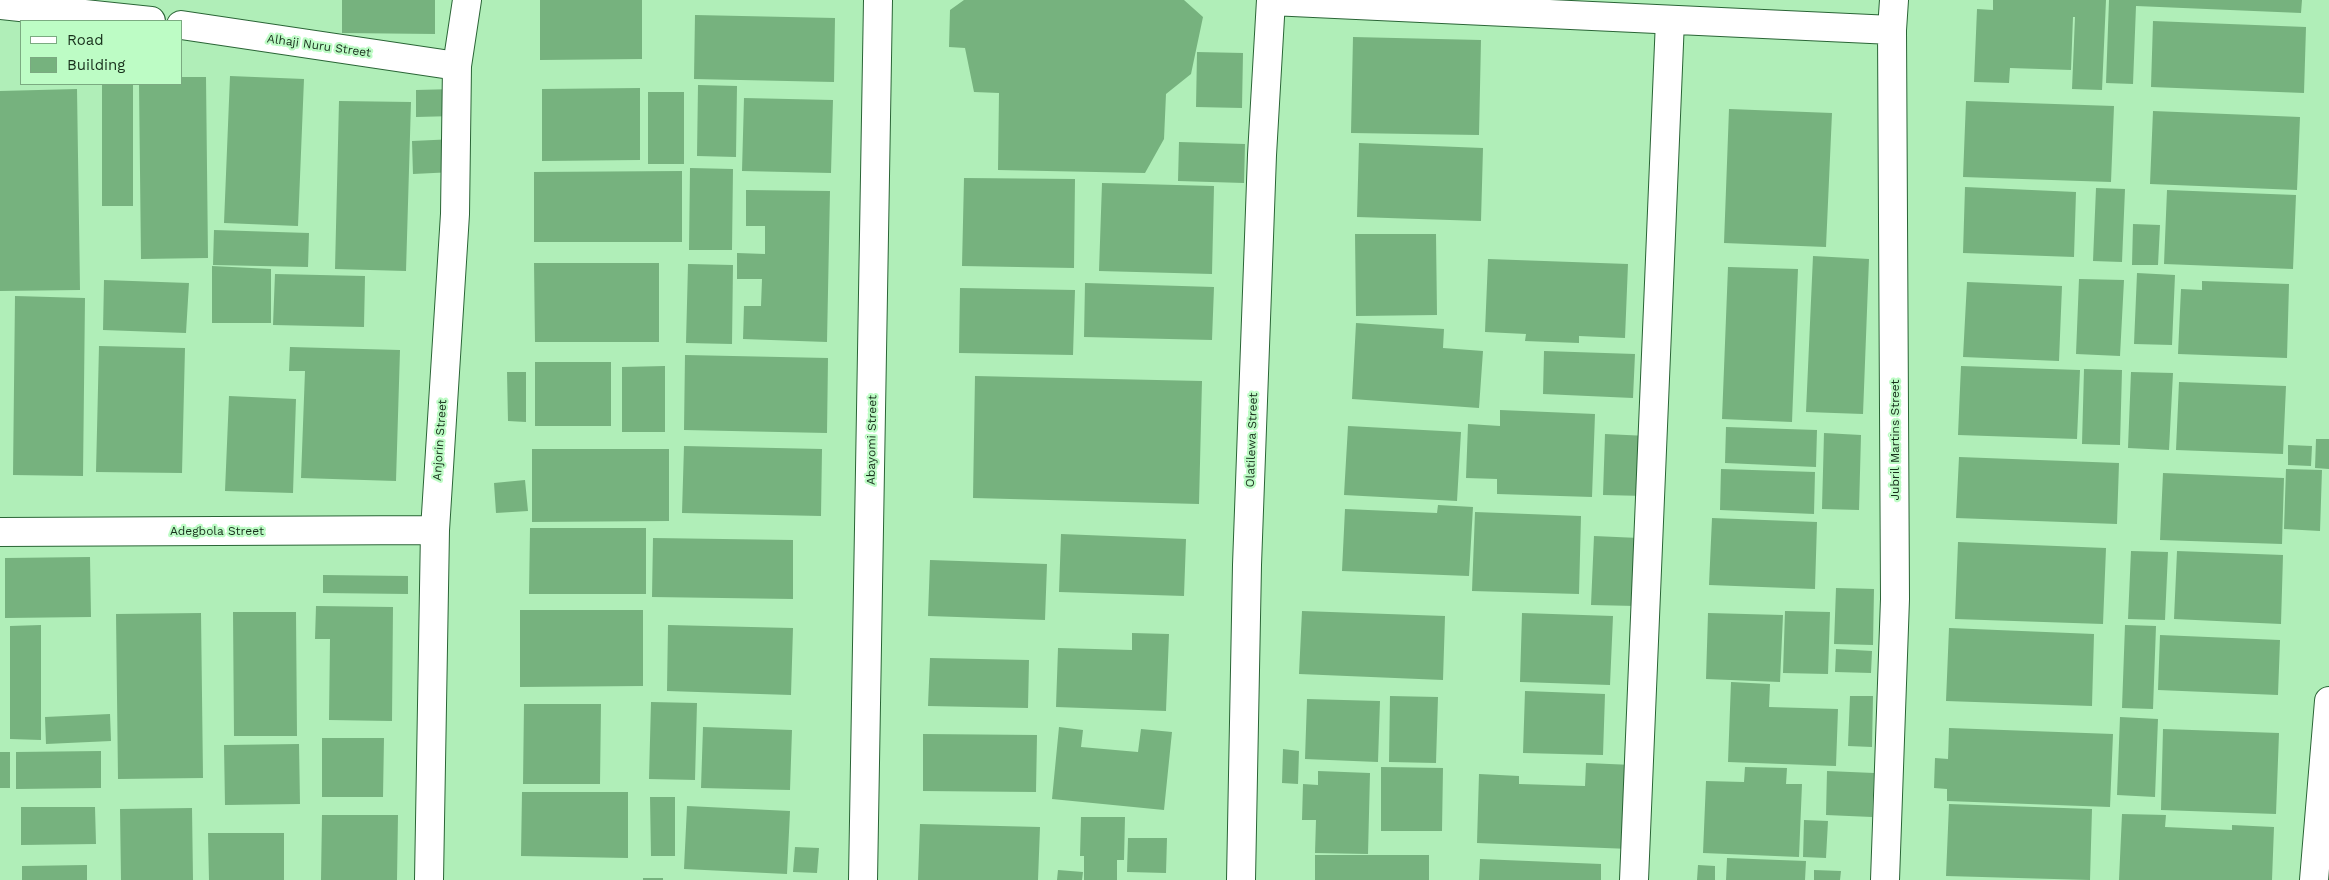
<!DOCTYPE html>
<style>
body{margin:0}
#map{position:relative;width:2329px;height:880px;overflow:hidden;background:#b0eeb8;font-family:"Work Sans",sans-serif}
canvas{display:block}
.legend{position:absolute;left:20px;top:20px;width:162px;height:65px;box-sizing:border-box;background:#bdfcc5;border:1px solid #7baa81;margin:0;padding:6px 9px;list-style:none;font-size:15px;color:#18301c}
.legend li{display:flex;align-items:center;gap:10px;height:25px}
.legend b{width:25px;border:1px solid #7baa81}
</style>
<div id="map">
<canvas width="2329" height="880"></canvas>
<ul class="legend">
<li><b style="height:6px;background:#fff"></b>Road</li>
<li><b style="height:14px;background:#76b27e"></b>Building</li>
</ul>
</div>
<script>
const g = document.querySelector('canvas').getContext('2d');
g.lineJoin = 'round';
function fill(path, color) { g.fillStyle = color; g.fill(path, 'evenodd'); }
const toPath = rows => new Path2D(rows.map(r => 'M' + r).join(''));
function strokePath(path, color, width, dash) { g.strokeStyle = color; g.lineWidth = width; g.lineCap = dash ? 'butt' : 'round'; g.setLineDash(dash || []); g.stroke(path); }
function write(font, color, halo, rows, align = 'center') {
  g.font = font + ' "Work Sans",sans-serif'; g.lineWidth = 4.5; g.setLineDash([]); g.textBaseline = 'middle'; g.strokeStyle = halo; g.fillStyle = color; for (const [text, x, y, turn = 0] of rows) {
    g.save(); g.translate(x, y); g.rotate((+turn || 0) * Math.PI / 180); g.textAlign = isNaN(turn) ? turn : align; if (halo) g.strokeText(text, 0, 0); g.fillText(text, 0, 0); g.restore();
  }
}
const building = toPath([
 [342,0,435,0,435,34,342,33],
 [540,0,642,0,642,59,540,60],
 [964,0,1184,0,1203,17,1191,74,1166,94,1164,139,1145,173,998,170,999,93,974,92,965,48,949,47,950,10],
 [1993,0,2106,0,2102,90,2072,89,2075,17,2073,17,2071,70,2010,68,2009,83,1974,82,1977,9,1993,10],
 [2109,0,2302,0,2301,13,2136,6,2133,84,2106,83],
 [695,15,835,18,834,82,694,79],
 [2153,21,2306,27,2304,93,2151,87],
 [1353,37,1481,40,1479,135,1351,133],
 [1197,52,1243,53,1242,108,1196,107],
 [230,76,304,79,298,226,224,223],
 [181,77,206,77,208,258,141,259,139,84,181,84],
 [102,84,133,84,133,206,102,206],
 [698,85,737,86,736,157,697,156],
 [640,88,640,160,542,161,542,89],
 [77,89,80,290,0,291,0,91],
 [455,89,455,116,416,117,416,90],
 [648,92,684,92,684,164,648,164],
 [744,98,833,100,831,173,742,171],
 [339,101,411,102,406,271,335,269],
 [1966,101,2114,106,2111,182,1963,177],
 [1729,109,1832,113,1826,247,1724,243],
 [2153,111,2300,117,2297,190,2150,184],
 [455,139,454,172,413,174,412,141],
 [1179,142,1245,144,1244,183,1178,181],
 [1359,143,1483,148,1481,221,1357,217],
 [690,168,733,169,732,250,689,250],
 [682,171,682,242,534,242,534,172],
 [964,178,1075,179,1074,268,962,266],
 [1102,183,1214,186,1212,274,1099,271],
 [1965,187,2076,192,2074,257,1963,253],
 [2096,188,2125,189,2122,262,2093,261],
 [746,190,830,191,827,342,743,339,744,306,761,306,762,279,737,279,737,253,765,254,765,226,746,226],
 [2167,190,2296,195,2293,269,2164,264],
 [2133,224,2160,225,2158,265,2132,265],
 [214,230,309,233,308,267,213,265],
 [1355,234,1436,234,1437,315,1356,316],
 [1813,256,1869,259,1863,414,1806,412],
 [1488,259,1628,264,1625,338,1579,336,1579,343,1525,341,1526,334,1485,332],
 [534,263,659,263,659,342,535,342],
 [688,264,733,265,732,344,686,343],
 [212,266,271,269,271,323,212,323],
 [1728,267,1798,269,1792,422,1722,419],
 [2137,273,2175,275,2172,345,2134,344],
 [275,274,365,276,364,327,273,325],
 [2079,279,2124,280,2120,356,2076,354],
 [104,280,189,283,186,333,103,330],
 [2202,281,2289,284,2287,358,2178,354,2181,289,2202,290],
 [1967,282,2062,286,2059,361,1963,357],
 [1085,283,1214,287,1212,340,1084,337],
 [960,288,1075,290,1073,355,959,353],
 [15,296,85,298,83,476,13,475],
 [1356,323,1444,329,1443,348,1483,351,1479,408,1352,399],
 [99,346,185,348,182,473,96,472],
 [290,347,400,350,396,481,301,478,305,371,289,371],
 [1544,351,1635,354,1633,398,1543,394],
 [685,355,828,358,827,433,684,430],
 [535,362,611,362,611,426,535,426],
 [665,366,665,432,622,432,622,367],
 [1961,366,2080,370,2077,439,1958,435],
 [2084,369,2122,370,2120,445,2082,444],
 [507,372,526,372,526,422,508,421],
 [2131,372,2173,373,2169,450,2128,448],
 [975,376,1202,381,1199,504,973,498],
 [2179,382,2286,386,2283,454,2176,450],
 [229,396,296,399,293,493,225,491],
 [1500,410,1595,414,1592,497,1497,494,1497,479,1466,478,1468,424,1500,426],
 [1348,426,1461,432,1457,501,1344,495],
 [1726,427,1817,430,1816,467,1725,463],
 [1824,433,1861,435,1859,510,1822,509],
 [1605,434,1648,436,1645,496,1603,495],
 [2316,439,2329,439,2329,469,2315,468],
 [2288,445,2312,446,2311,466,2288,465],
 [684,446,822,449,821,516,682,513],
 [532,449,669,449,669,521,532,522],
 [1959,457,2119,463,2117,524,1956,518],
 [1721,469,1815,472,1814,514,1720,510],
 [2286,469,2322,470,2320,531,2284,529],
 [2163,473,2284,478,2282,544,2160,540],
 [525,480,528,511,496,513,494,483],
 [1438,505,1473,507,1469,576,1342,571,1345,509,1437,513],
 [1475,512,1581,516,1579,594,1472,591],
 [1712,518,1817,522,1815,589,1709,585],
 [530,528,646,528,646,594,529,594],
 [1061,534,1186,539,1184,596,1059,592],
 [1594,536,1639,538,1636,606,1591,605],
 [653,538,793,540,793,599,652,597],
 [1958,542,2106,548,2103,624,1955,619],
 [2131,551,2168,552,2165,620,2128,619],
 [2177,551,2283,555,2281,624,2174,619],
 [90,557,91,617,5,618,5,558],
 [930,560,1047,564,1045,620,928,616],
 [323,575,408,576,408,594,323,593],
 [1836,588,1874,589,1873,645,1834,644],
 [316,606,393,607,392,721,329,720,330,639,315,639],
 [520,610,643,610,643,686,520,687],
 [1302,611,1445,616,1443,680,1299,674],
 [1785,611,1830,612,1828,674,1783,673],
 [233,612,296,612,297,736,234,736],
 [201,613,203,778,118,779,116,614],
 [1522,613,1613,616,1610,685,1520,682],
 [1708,613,1783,615,1780,682,1706,679],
 [41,625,41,740,10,739,10,626],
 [668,625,793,628,791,695,667,691],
 [2125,625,2156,626,2153,709,2122,708],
 [1949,628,2094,634,2092,706,1946,701],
 [1132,633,1169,634,1166,711,1056,707,1058,648,1132,650],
 [2160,635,2280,640,2278,695,2158,690],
 [1836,649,1872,651,1871,673,1835,672],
 [930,658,1029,660,1028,708,928,706],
 [1731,682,1770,684,1769,707,1838,709,1836,766,1728,762],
 [1525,691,1605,694,1603,755,1523,753],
 [1390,696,1438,697,1436,763,1389,762],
 [1850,696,1873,696,1872,747,1848,746],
 [1307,699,1380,701,1378,762,1305,759],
 [651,702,697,703,695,780,649,779],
 [524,704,601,704,600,784,523,784],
 [110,714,111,741,46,744,45,717],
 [2120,717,2158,719,2155,797,2117,795],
 [703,727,792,730,790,790,701,788],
 [1059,727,1083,730,1081,747,1138,752,1141,729,1172,732,1164,810,1052,799],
 [1949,728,2113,734,2110,807,1947,801,1947,789,1934,788,1935,758,1948,759],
 [2163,729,2279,733,2276,814,2161,810],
 [923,734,1037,735,1036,792,923,791],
 [322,738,384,738,383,797,322,797],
 [299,744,300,804,225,805,224,745],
 [1283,749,1299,751,1298,784,1282,783],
 [101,751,101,788,16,789,16,752],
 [0,752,10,752,10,788,0,788],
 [1586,763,1633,765,1630,849,1477,843,1479,774,1519,776,1519,784,1585,786],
 [1381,767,1443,768,1442,831,1381,831],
 [1745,767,1787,768,1786,784,1802,784,1799,857,1703,853,1706,781,1744,782],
 [1318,771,1370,773,1368,854,1315,853,1316,820,1302,820,1303,784,1318,785],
 [1827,771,1874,773,1872,817,1826,815],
 [522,792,628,792,628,858,521,856],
 [650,797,675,797,675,856,651,856],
 [1949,804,2092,809,2090,880,1946,876],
 [687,806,790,811,787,874,684,869],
 [21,807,95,807,96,844,21,845],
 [192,808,193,880,121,880,120,809],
 [2122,814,2166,815,2165,827,2232,830,2232,825,2274,827,2272,880,2119,880],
 [322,815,398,815,397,880,321,880],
 [1081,817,1125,817,1124,860,1117,860,1117,880,1084,880,1084,856,1080,856],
 [1804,820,1828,821,1826,858,1803,857],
 [920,824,1040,827,1038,880,918,880],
 [208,833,284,833,284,880,209,880],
 [1128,838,1167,838,1166,873,1127,872],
 [795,847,819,848,817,873,793,872],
 [1315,855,1429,855,1429,880,1315,880],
 [1727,858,1806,861,1805,880,1726,880],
 [1480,859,1601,864,1601,880,1479,880],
 [87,865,87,880,22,880,22,866],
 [1698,865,1715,866,1715,880,1697,880],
 [1058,870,1083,872,1082,880,1057,880],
 [1814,870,1841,871,1840,880,1814,880],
 [643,878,663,878,663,880,643,880]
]);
const street = toPath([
 [1271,1,1892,30],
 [0,5,151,21],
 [181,25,457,66],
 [0,532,435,530],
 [429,880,435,530,455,214,457,66,467,0],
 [863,880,878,0],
 [1241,880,1247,565,1262,155,1271,0],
 [1634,880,1670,20],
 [1885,880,1895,599,1892,30,1894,0],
 [2314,880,2329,701]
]);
const streetNames = [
 ["Alhaji Nuru Street",319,46,8],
 ["Anjorin Street",440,440,-86],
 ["Abayomi Street",872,440,-89],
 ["Olatilewa Street",1252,440,-88],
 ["Jubril Martins Street",1895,440,-90],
 ["Adegbola Street",217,531]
];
fill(building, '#76b27e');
strokePath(street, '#2a6536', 30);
strokePath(street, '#fff', 28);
write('12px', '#18301c', '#bdfcc5', streetNames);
</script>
